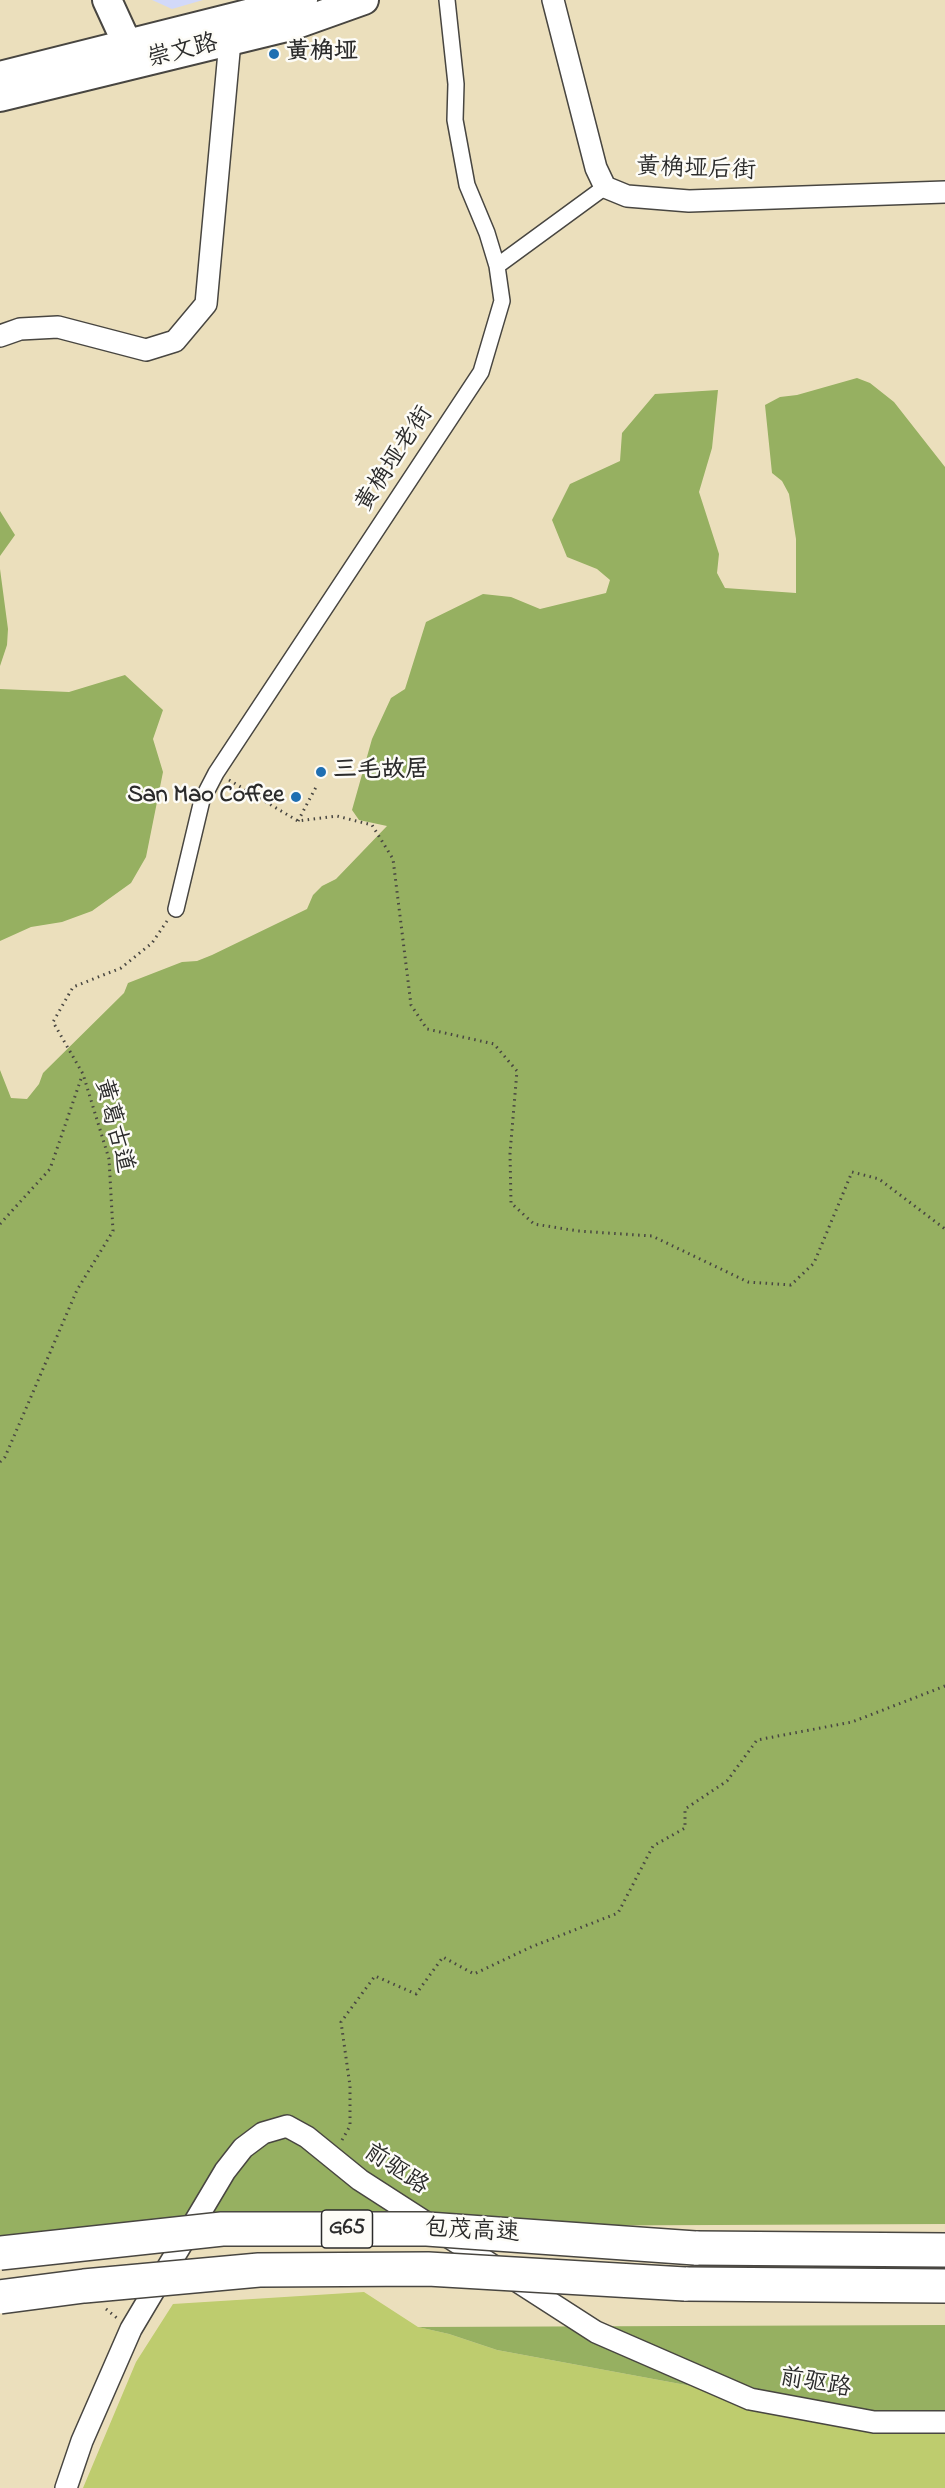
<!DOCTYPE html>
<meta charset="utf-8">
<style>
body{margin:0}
canvas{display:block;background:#ebdfbc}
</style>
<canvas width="945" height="2488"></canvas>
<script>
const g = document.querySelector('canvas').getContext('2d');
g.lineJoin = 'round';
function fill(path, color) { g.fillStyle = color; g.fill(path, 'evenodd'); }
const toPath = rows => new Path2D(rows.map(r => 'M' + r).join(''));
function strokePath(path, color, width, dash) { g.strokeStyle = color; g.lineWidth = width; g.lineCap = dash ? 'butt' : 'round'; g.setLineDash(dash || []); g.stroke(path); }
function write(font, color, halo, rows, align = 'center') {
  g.font = font + ' "Indie Flower","LXGW WenKai TC",sans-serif'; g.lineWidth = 5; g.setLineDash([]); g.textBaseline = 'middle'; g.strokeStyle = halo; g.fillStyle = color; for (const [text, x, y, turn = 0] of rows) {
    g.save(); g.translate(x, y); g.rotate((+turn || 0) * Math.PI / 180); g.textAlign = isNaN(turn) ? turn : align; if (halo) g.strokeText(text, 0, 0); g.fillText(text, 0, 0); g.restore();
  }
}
const built = toPath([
 [152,0,203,0,172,9]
]);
const green = toPath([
 [364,2292,418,2327,449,2334,497,2350,945,2433,945,2488,83,2488,136,2362,173,2304]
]);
const forest = toPath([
 [857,378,870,383,894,402,945,467,945,2224,256,2227,0,2251,0,1070,11,1098,27,1099,39,1084,43,1073,124,993,128,983,182,962,197,961,212,955,307,909,313,895,322,886,336,879,387,826,359,820,352,810,372,739,391,698,405,689,426,622,483,594,511,597,540,609,606,593,610,580,597,569,567,557,552,520,570,484,620,461,622,433,655,394,718,390,712,448,699,492,719,554,717,573,725,588,796,593,796,539,789,494,782,481,772,473,765,405,780,397,797,395],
 [0,511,15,535,0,556],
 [0,569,8,629,7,645,0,666],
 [125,675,163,710,153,739,163,772,146,857,131,883,92,911,62,922,31,927,0,941,0,689,69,692],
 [945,2325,945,2433,497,2350,449,2334,418,2327]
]);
const path = toPath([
 [229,780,298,821,337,816,372,825,393,859,411,1005,427,1029,494,1044,517,1071,510,1153,511,1203,534,1224,578,1231,652,1236,748,1282,791,1285,814,1263,852,1172,879,1179,945,1229],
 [298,821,316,787],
 [0,1224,50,1169,82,1076],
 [0,1462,5,1457,77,1290,113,1231,109,1159,83,1074,53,1022,73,987,121,968,152,943,167,921],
 [342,2140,350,2126,350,2086,341,2022,375,1976,416,1994,443,1957,474,1974,531,1947,618,1913,653,1846,685,1828,685,1809,727,1781,757,1740,852,1722,945,1686],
 [106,2309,117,2318]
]);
const pedestrian = toPath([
 [497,266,605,187],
 [176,909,202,800,216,773,481,372,502,301,497,266,487,233,467,185,455,120,456,84,447,0]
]);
const minor = toPath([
 [553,0,596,168,605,187,627,196,689,201,945,192],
 [0,336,20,329,58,327,146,350,175,341,206,304,230,41],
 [66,2488,82,2441,131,2329,225,2171,243,2148,263,2133,287,2126,307,2137,360,2180,596,2332,750,2399,874,2422,945,2422]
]);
const secondary = toPath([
 [107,0,136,63],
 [0,76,303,0],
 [0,97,291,26,364,0]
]);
const motorway = toPath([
 [695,2248,945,2250],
 [685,2284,945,2286]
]);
const motorwayBridge = toPath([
 [0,2253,222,2229,427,2229,695,2248],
 [0,2297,84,2286,259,2270,428,2269,685,2284]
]);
const markers = [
 [274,54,6,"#1f6fb2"],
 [321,772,6,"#1f6fb2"],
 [296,797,6,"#1f6fb2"]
];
const shields = [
 [347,2229,51]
];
const shieldNames = [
 ["G65",347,2229]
];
const streetNames = [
 ["崇文路",183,53,-14],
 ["黄桷垭后街",696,171,2],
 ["黄桷垭老街",396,460,-57],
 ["黄葛古道",112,1126,76],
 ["前驱路",395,2171,34],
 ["包茂高速",472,2233,3],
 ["前驱路",815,2385,10]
];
const poiNames = [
 ["黄桷垭",286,54],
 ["三毛故居",333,772],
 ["San Mao Coffee",284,797,"right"]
];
fill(built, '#d2d9f9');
fill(green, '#becc6e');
fill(forest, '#96b061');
strokePath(pedestrian, '#484641', 18);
strokePath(minor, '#484641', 24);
strokePath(secondary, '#484641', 32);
strokePath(motorway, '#484641', 36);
strokePath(path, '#484641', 3, [1.5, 4.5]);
strokePath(pedestrian, '#fff', 15);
strokePath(minor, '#fff', 21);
strokePath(secondary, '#fff', 28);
strokePath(motorway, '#fff', 33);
strokePath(motorwayBridge, '#484641', 36, []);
strokePath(motorwayBridge, '#fff', 33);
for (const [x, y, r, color] of markers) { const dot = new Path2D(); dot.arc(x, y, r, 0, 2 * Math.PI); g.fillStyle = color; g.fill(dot); strokePath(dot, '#fdfcf7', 2); }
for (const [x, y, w] of shields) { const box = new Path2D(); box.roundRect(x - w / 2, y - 19, w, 38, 4.5); g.fillStyle = '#fdfcf7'; g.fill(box); strokePath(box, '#2b2b2b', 1.5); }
write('bold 22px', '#2b2b2b', null, shieldNames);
write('24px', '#2b2b2b', '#fdfcf7', streetNames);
write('bold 24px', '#2b2b2b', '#fdfcf7', poiNames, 'left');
</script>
